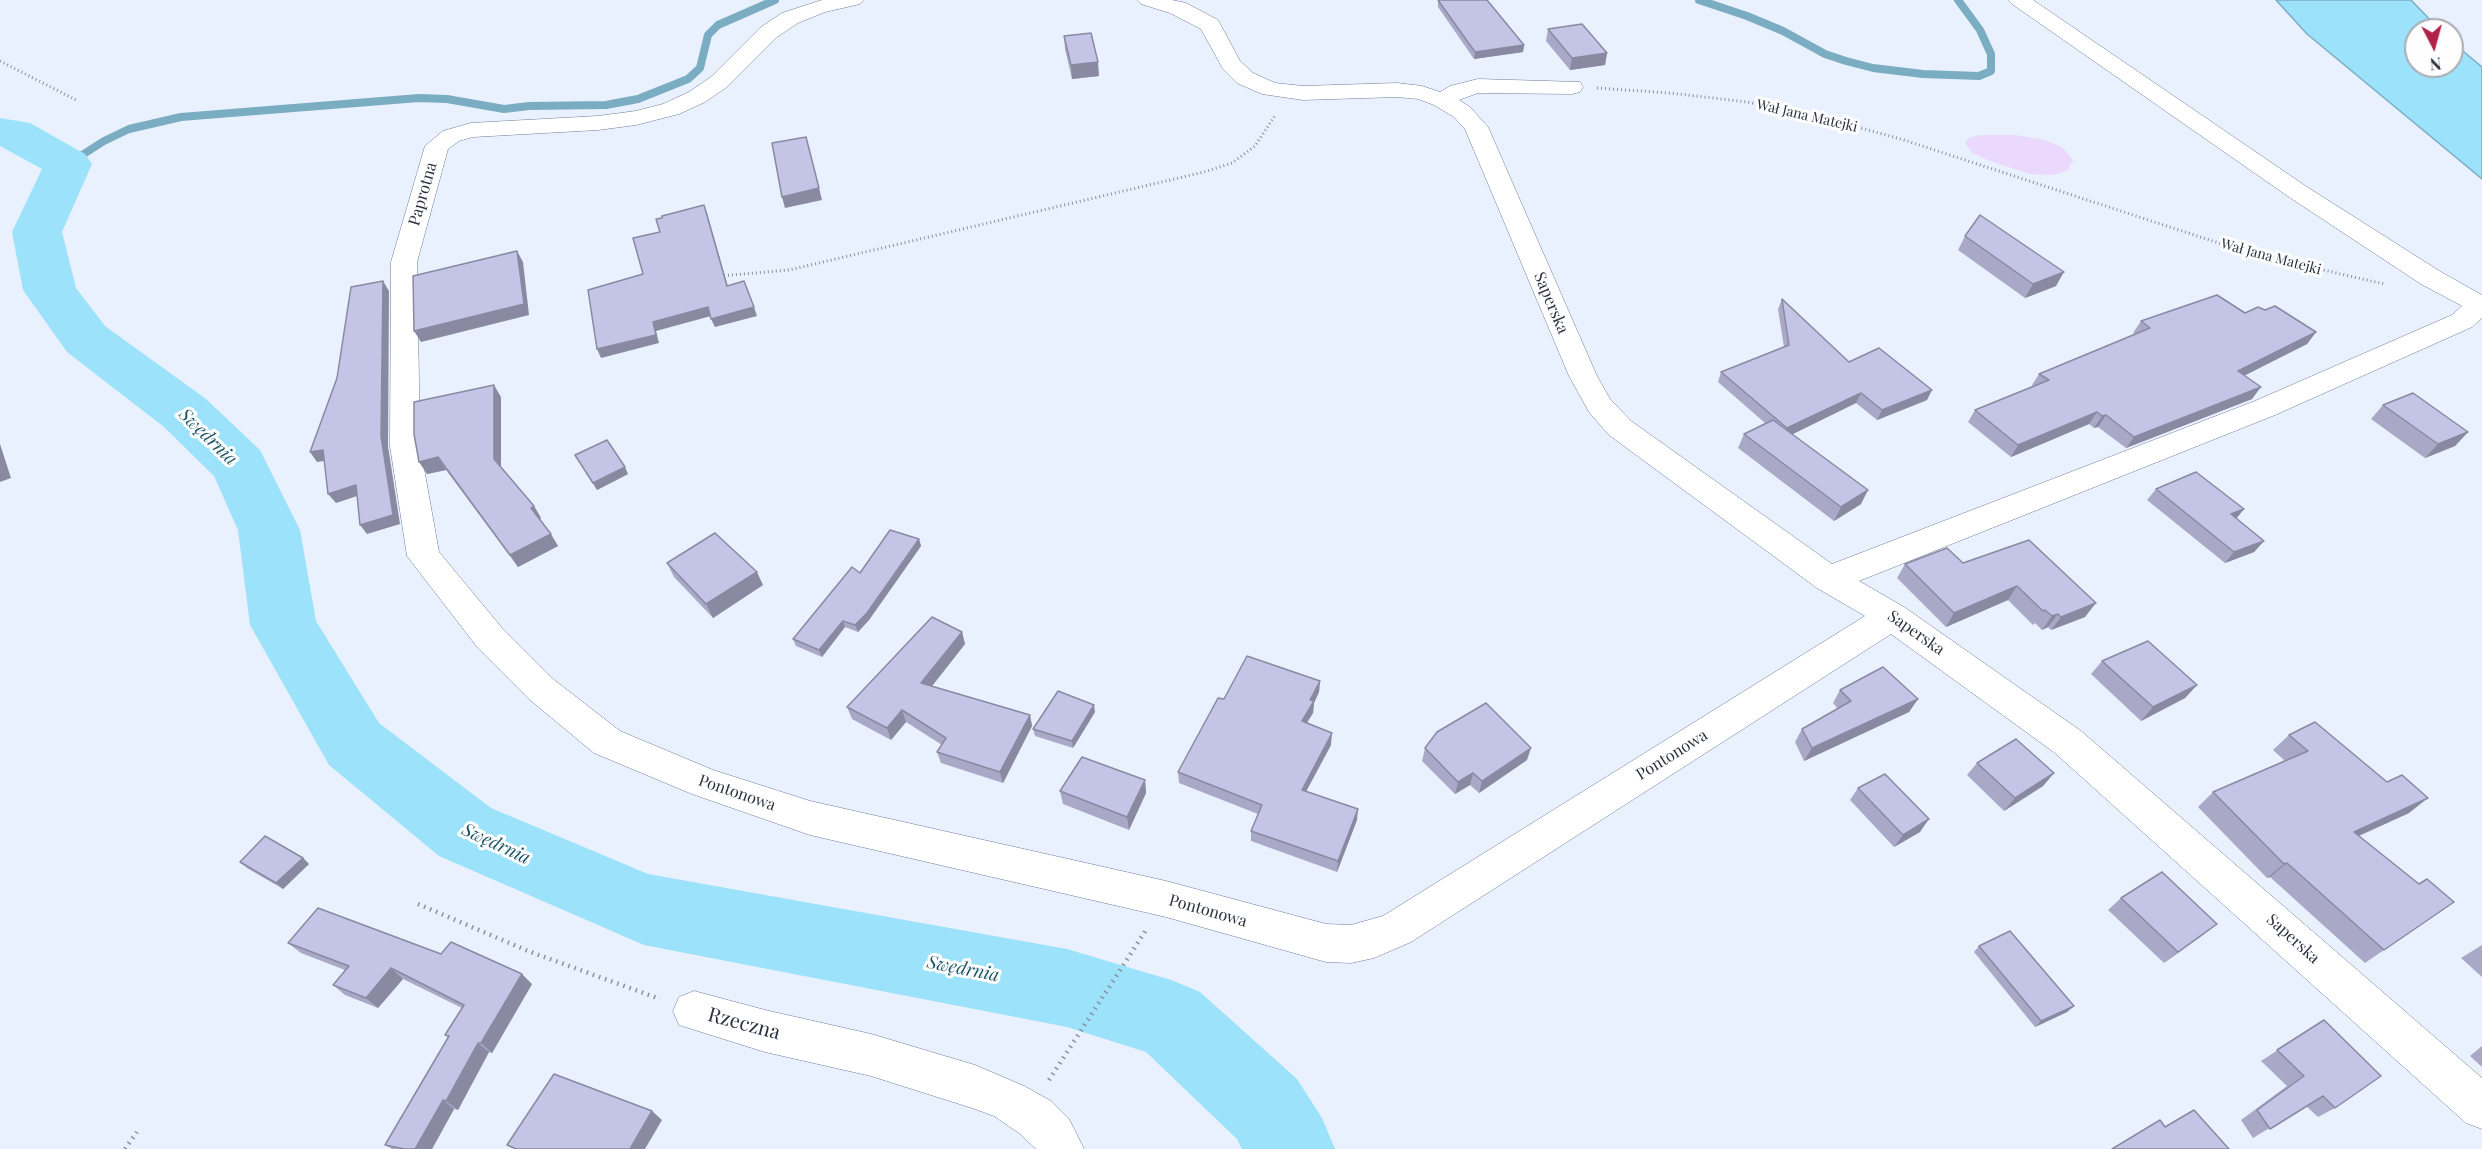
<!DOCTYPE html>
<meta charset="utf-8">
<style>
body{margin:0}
#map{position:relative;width:2482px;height:1149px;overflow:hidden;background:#eaf1fe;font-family:"Playfair Display",serif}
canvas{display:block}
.north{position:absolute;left:2404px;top:18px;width:60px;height:60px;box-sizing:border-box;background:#fefefe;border:2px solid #a9acb1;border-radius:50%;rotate:174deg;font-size:16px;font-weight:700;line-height:24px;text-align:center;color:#2a303d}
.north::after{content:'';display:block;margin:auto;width:21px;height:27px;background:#b32149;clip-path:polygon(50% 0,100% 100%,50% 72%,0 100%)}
</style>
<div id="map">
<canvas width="2482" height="1149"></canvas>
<div class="north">N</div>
</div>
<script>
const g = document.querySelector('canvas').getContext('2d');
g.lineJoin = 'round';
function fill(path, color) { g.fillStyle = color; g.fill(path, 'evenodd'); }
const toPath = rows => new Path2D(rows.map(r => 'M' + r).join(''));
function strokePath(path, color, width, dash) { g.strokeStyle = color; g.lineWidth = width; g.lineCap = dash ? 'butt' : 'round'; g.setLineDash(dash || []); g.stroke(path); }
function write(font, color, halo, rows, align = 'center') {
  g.font = font + ' "Playfair Display",serif'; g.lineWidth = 6; g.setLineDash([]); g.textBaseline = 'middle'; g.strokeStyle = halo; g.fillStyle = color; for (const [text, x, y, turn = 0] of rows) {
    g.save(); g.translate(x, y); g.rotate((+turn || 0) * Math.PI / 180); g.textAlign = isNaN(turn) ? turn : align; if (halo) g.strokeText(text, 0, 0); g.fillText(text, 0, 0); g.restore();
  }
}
const green = toPath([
 [1979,135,2016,135,2045,140,2062,147,2073,160,2067,171,2053,175,2030,174,1990,161,1972,153,1965,143,1969,138]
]);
const water = toPath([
 [2276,0,2411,0,2440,30,2416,30,2416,66,2452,66,2452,42,2482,67,2482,179,2307,34,2276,0]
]);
const stream = toPath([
 [1699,0,1747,16,1783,31,1825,54,1846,61,1873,68,1923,74,1979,76,1991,71,1991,54,1980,30,1958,0],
 [68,164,104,141,129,129,181,117,419,98,447,99,504,109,529,106,606,105,638,99,688,79,700,68,708,35,718,25,775,0]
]);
const river = toPath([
 [0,118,30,123,85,154,92,164,62,232,76,288,105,326,206,399,260,450,300,530,316,621,379,723,491,808,648,874,1067,949,1171,980,1200,992,1297,1079,1322,1118,1335,1149,1242,1149,1237,1139,1146,1052,1067,1027,644,945,439,856,329,765,250,625,238,530,214,476,164,427,67,352,23,290,12,232,42,169,0,146,0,118]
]);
const pathFar1 = toPath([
 [0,61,78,101],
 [1597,88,1670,93,1747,102,1822,117,1904,140,2246,252,2384,284],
 [720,276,789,270,1204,172,1232,163,1255,146,1276,114]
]);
const path = toPath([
 [418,904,528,951,660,999],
 [1049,1080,1146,930],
 [125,1149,137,1132]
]);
const minor = toPath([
 [822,0,864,0,860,4,825,12,798,23,777,37,727,87,705,102,679,114,636,125,598,130,473,137,459,141,448,149,417,262,420,446,439,552,502,628,553,679,620,731,713,770,810,801,1166,881,1326,924,1351,925,1383,916,1865,616,1817,588,1609,435,1589,412,1569,376,1465,129,1454,117,1434,105,1418,99,1397,97,1303,100,1262,94,1237,83,1223,69,1201,29,1170,13,1141,4,1137,0,1172,0,1186,3,1218,20,1240,61,1253,73,1275,83,1303,86,1397,83,1422,86,1440,92,1450,86,1478,79,1580,82,1583,87,1580,92,1572,94,1478,93,1459,100,1470,107,1488,127,1597,376,1610,399,1631,421,1832,564,2255,401,2452,315,2462,306,2421,284,2289,197,2012,4,2008,0,2033,0,2307,187,2441,272,2482,295,2482,318,2472,327,2275,415,1859,581,1904,607,2081,731,2482,1078,2482,1129,2466,1123,2055,753,1891,634,1411,942,1374,958,1351,963,1326,962,1166,917,810,835,692,794,594,753,529,699,478,648,407,556,390,446,391,262,425,146,443,131,471,123,598,116,636,111,663,104,689,92,711,77,761,27,782,13,822,0],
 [694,991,765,1010,871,1034,975,1065,1024,1086,1051,1101,1069,1119,1084,1149,1036,1149,1019,1133,994,1116,975,1109,871,1076,765,1052,679,1025,673,1011,679,997,694,991]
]);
const wall = toPath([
 [1438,0,1524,45,1523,52,1474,59,1438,7],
 [1548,29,1607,53,1605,65,1570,70,1546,41],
 [1064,36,1099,76,1072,79,1065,49],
 [1965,236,2056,286,2025,298,1958,250],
 [1782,299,1849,362,1927,400,1877,420,1856,403,1792,434,1861,504,1834,521,1738,448,1744,434,1765,423,1718,382,1721,372,1784,347,1778,309],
 [2265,310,2316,332,2307,344,2244,375,2252,399,2126,448,2098,427,2094,428,2089,424,2011,457,1968,422,1975,410,2033,386,2032,385,2039,374,2135,334,2133,333,2141,321,2245,313],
 [501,397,501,468,534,506,541,518,540,519,558,546,518,567,446,470,427,474],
 [2383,405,2468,432,2455,446,2425,458,2371,419],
 [575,455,628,474,597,490],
 [2156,489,2244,509,2236,519,2264,541,2254,552,2225,563,2147,500],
 [919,539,921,546,869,620,858,632,845,627,822,657,796,646,793,639,860,573],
 [2029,540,2085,617,2051,630,2048,627,2042,630,2035,623,2033,625,2008,600,1946,627,1897,578,1905,564,1963,563],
 [667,563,763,585,713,618,674,577],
 [962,632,965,644,932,686,1030,715,1032,726,1003,783,941,763,937,752,942,745,906,722,891,740,852,719,847,707],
 [2102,661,2197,685,2185,698,2141,721,2091,674],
 [1320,681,1319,692,1314,703,1313,713,1307,723,1331,745,1306,791,1357,820,1337,872,1251,841,1251,831,1258,814,1179,783,1178,772,1224,699],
 [1840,690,1918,699,1909,712,1804,761,1795,742,1802,729,1838,709,1833,703],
 [1095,712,1073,748,1035,736,1033,729],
 [2289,735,2409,813,2359,836,2419,884,2454,902,2365,963,2270,877,2267,878,2198,807,2213,792,2285,761,2273,750],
 [1425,748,1527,760,1479,793,1470,785,1455,794,1422,761],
 [1977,763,2054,773,2043,786,2004,811,1967,775],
 [1145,780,1146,793,1129,830,1063,804,1060,791],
 [1858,788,1920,832,1894,847,1850,800],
 [303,858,309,864,283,889,247,868,240,862],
 [2121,898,2217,924,2164,963,2108,910],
 [288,943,441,954,532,984,492,1053,489,1052,458,1110,454,1109,432,1149,392,1149,385,1145,448,1037,445,1035,462,1008,403,979,378,1008,345,995,333,985,345,970,301,953],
 [2482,945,2482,977,2461,958],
 [1979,946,2074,1006,2067,1012,2035,1027,1974,952],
 [2324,1020,2335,1108,2318,1117,2306,1106,2253,1138,2241,1120,2287,1086,2261,1061],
 [2482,1046,2482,1067,2470,1056]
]);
const shadedWall = toPath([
 [1524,45,1523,52,1474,59,1475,52],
 [1607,53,1605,65,1570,70,1572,58],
 [1098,62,1099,76,1072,79,1071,65],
 [809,148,822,200,785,208,782,197],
 [704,205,707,213,730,294,727,286],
 [517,251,523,262,529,315,421,342,414,331],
 [2064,272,2056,286,2025,298,2033,284],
 [383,281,389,291,388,446,400,524,367,534,360,525,381,436],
 [708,307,711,316,656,331,659,343,601,358,597,349,653,322],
 [754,307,757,316,715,327,711,319],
 [2316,332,2307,344,2230,383,2238,371],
 [494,385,501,397,501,471,494,459],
 [2261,387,2252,399,2126,448,2134,437],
 [1932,390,1927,400,1877,420,1882,410],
 [1861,393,1856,403,1783,439,1787,428],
 [2097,412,2089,424,2011,457,2018,445],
 [2106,415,2098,427,2094,428,2102,416],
 [2468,432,2455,446,2425,458,2438,444],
 [0,444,11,478,0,482],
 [323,450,330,460,317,462,310,452],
 [438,457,446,470,427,474,419,462],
 [625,467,628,474,597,490,593,483],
 [356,485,363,494,336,503,328,494],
 [1868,490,1861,504,1834,521,1841,507],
 [534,506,541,518,538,520,531,508],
 [2244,509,2235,520,2231,514],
 [551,534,558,546,518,567,510,555],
 [919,539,921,546,869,620,858,632,855,625],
 [2264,541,2254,552,2225,563,2234,552],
 [757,572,763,585,713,618,706,604],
 [2017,586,2008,600,1946,627,1954,613],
 [2096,603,2085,617,2051,630,2061,617],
 [2058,614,2048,627,2042,630,2052,616],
 [843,621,845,627,822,657,819,650],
 [962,632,965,644,925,695,921,683],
 [1320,681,1319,692,1314,703,1313,713,1301,732,1302,721,1310,700],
 [2197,685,2185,698,2141,721,2153,707],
 [1918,699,1909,712,1804,761,1812,748],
 [1094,705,1095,712,1073,748,1072,741],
 [902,710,906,722,891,740,887,728],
 [1030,715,1032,726,1003,783,1000,772],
 [1332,733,1331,745,1301,801,1302,790],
 [1531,748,1527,760,1479,793,1482,781],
 [1473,773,1470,785,1455,794,1458,782],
 [2054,773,2043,786,2004,811,2015,798],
 [1145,780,1146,793,1129,830,1127,817],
 [2428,798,2409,813,2336,846,2354,832],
 [1358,809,1357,820,1337,872,1338,861],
 [1929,819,1920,832,1894,847,1903,835],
 [303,858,309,864,283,889,276,883],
 [2287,863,2270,877,2267,878,2284,864],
 [2217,924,2203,935,2164,963,2178,952],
 [391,968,403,979,378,1008,366,998],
 [522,974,532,984,492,1053,481,1043],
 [2074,1006,2067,1012,2035,1027,2041,1021],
 [478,1043,489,1052,458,1110,446,1101],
 [443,1100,454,1109,432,1149,415,1149],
 [652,1111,662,1120,645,1149,630,1149]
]);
const building = toPath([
 [1438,0,1487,0,1524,45,1475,52,1438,0],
 [1582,24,1607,53,1572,58,1548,29,1582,24],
 [1091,33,1098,62,1071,65,1064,36,1091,33],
 [806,137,819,188,782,197,772,143,806,137],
 [704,205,727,286,744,281,754,307,711,319,708,307,653,322,656,335,597,349,588,290,643,274,633,238,660,232,656,219,662,218,662,216,704,205],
 [1980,215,2064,272,2033,284,1965,236,1980,215],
 [517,251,524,304,414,331,413,276,517,251],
 [383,281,381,436,393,515,360,525,356,485,328,494,323,450,310,452,337,378,351,287,383,281],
 [2217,295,2245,313,2258,307,2265,310,2275,306,2316,332,2238,371,2261,387,2134,437,2106,415,2102,416,2097,412,2018,445,1975,410,2049,380,2039,374,2150,328,2141,321,2217,295],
 [1782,299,1849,362,1879,348,1932,390,1882,410,1861,393,1787,428,1721,372,1789,345,1782,299],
 [494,385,494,459,534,506,531,508,551,534,510,555,438,457,419,462,414,434,414,402,494,385],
 [2413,393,2468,432,2438,444,2383,405,2413,393],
 [1773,420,1868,490,1841,507,1744,434,1773,420],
 [607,440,625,467,593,483,575,455,607,440],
 [2196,472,2244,509,2231,514,2264,541,2234,552,2156,489,2196,472],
 [890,530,919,539,867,613,855,625,843,621,819,650,793,639,852,567,860,573,890,530],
 [715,533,757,572,706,604,667,563,715,533],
 [2029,540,2096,603,2061,617,2058,614,2052,616,2045,610,2043,611,2017,586,1954,613,1905,564,1947,548,1963,563,2029,540],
 [932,617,962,632,921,683,1030,715,1000,772,937,752,946,738,902,710,887,728,847,707,932,617],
 [2148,641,2197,685,2153,707,2102,661,2148,641],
 [1247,656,1320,681,1310,700,1314,701,1302,721,1332,733,1302,790,1358,809,1338,861,1251,831,1262,805,1178,772,1218,698,1224,699,1247,656],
 [1883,667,1918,699,1812,748,1802,729,1851,701,1840,690,1883,667],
 [1058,691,1094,705,1072,741,1033,729,1058,691],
 [1486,703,1531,748,1482,781,1473,773,1458,782,1425,748,1437,732,1486,703],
 [2315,722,2387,782,2402,775,2428,798,2354,832,2419,884,2427,879,2454,902,2384,950,2287,863,2284,864,2213,792,2308,751,2289,735,2315,722],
 [2016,739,2054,773,2015,798,1977,763,2016,739],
 [1082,757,1145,780,1127,817,1060,791,1082,757],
 [1885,774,1929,819,1903,835,1858,788,1885,774],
 [265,836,303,858,276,883,240,862,265,836],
 [2162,872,2217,924,2178,952,2121,898,2162,872],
 [318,908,441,954,451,942,522,974,481,1043,478,1043,446,1101,443,1100,415,1149,405,1149,385,1145,449,1036,445,1035,464,1005,391,968,366,998,333,985,349,966,288,943,318,908],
 [2010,931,2074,1006,2041,1021,1979,946,2010,931],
 [2324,1020,2381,1076,2335,1108,2323,1096,2270,1129,2257,1110,2304,1076,2277,1050,2324,1020],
 [554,1074,652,1111,630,1149,516,1149,507,1145,554,1074],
 [2194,1110,2229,1149,2112,1149,2160,1120,2165,1127,2194,1110]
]);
const farStreetnames = [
 ["Wał Jana Matejki",1807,116,13],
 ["Wał Jana Matejki",2271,257,15]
];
const streetNames = [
 ["Paprotna",423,194,-74],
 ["Saperska",1551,303,67],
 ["Saperska",1916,633,35],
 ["Pontonowa",1672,755,-32],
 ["Pontonowa",737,793,19],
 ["Pontonowa",1208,911,16],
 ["Saperska",2293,939,42]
];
const waterNames = [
 ["Swędrnia",208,437,44],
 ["Swędrnia",496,844,25],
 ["Swędrnia",963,969,11]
];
const nearStreetnames = [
 ["Rzeczna",744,1024,15]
];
fill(green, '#ead9fc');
fill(water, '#9ce2fa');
strokePath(water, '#7aadc1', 1.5);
strokePath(stream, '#7aadc1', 8);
fill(river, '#9ce2fa');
strokePath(minor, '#6e7c9a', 1);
strokePath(pathFar1, '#8a919e', 3, [1, 3]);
strokePath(path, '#8a919e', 4.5, [1.5, 5]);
fill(minor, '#fff');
fill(wall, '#a9a9c7');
fill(shadedWall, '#8989a2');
fill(building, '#c4c4e7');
strokePath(building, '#8989a2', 1.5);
write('14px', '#2a303d', '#fefefe', farStreetnames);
write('16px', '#2a303d', '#fefefe', streetNames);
write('italic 18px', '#1b5465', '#fefefe', waterNames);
write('20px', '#2a303d', '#fefefe', nearStreetnames);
</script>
